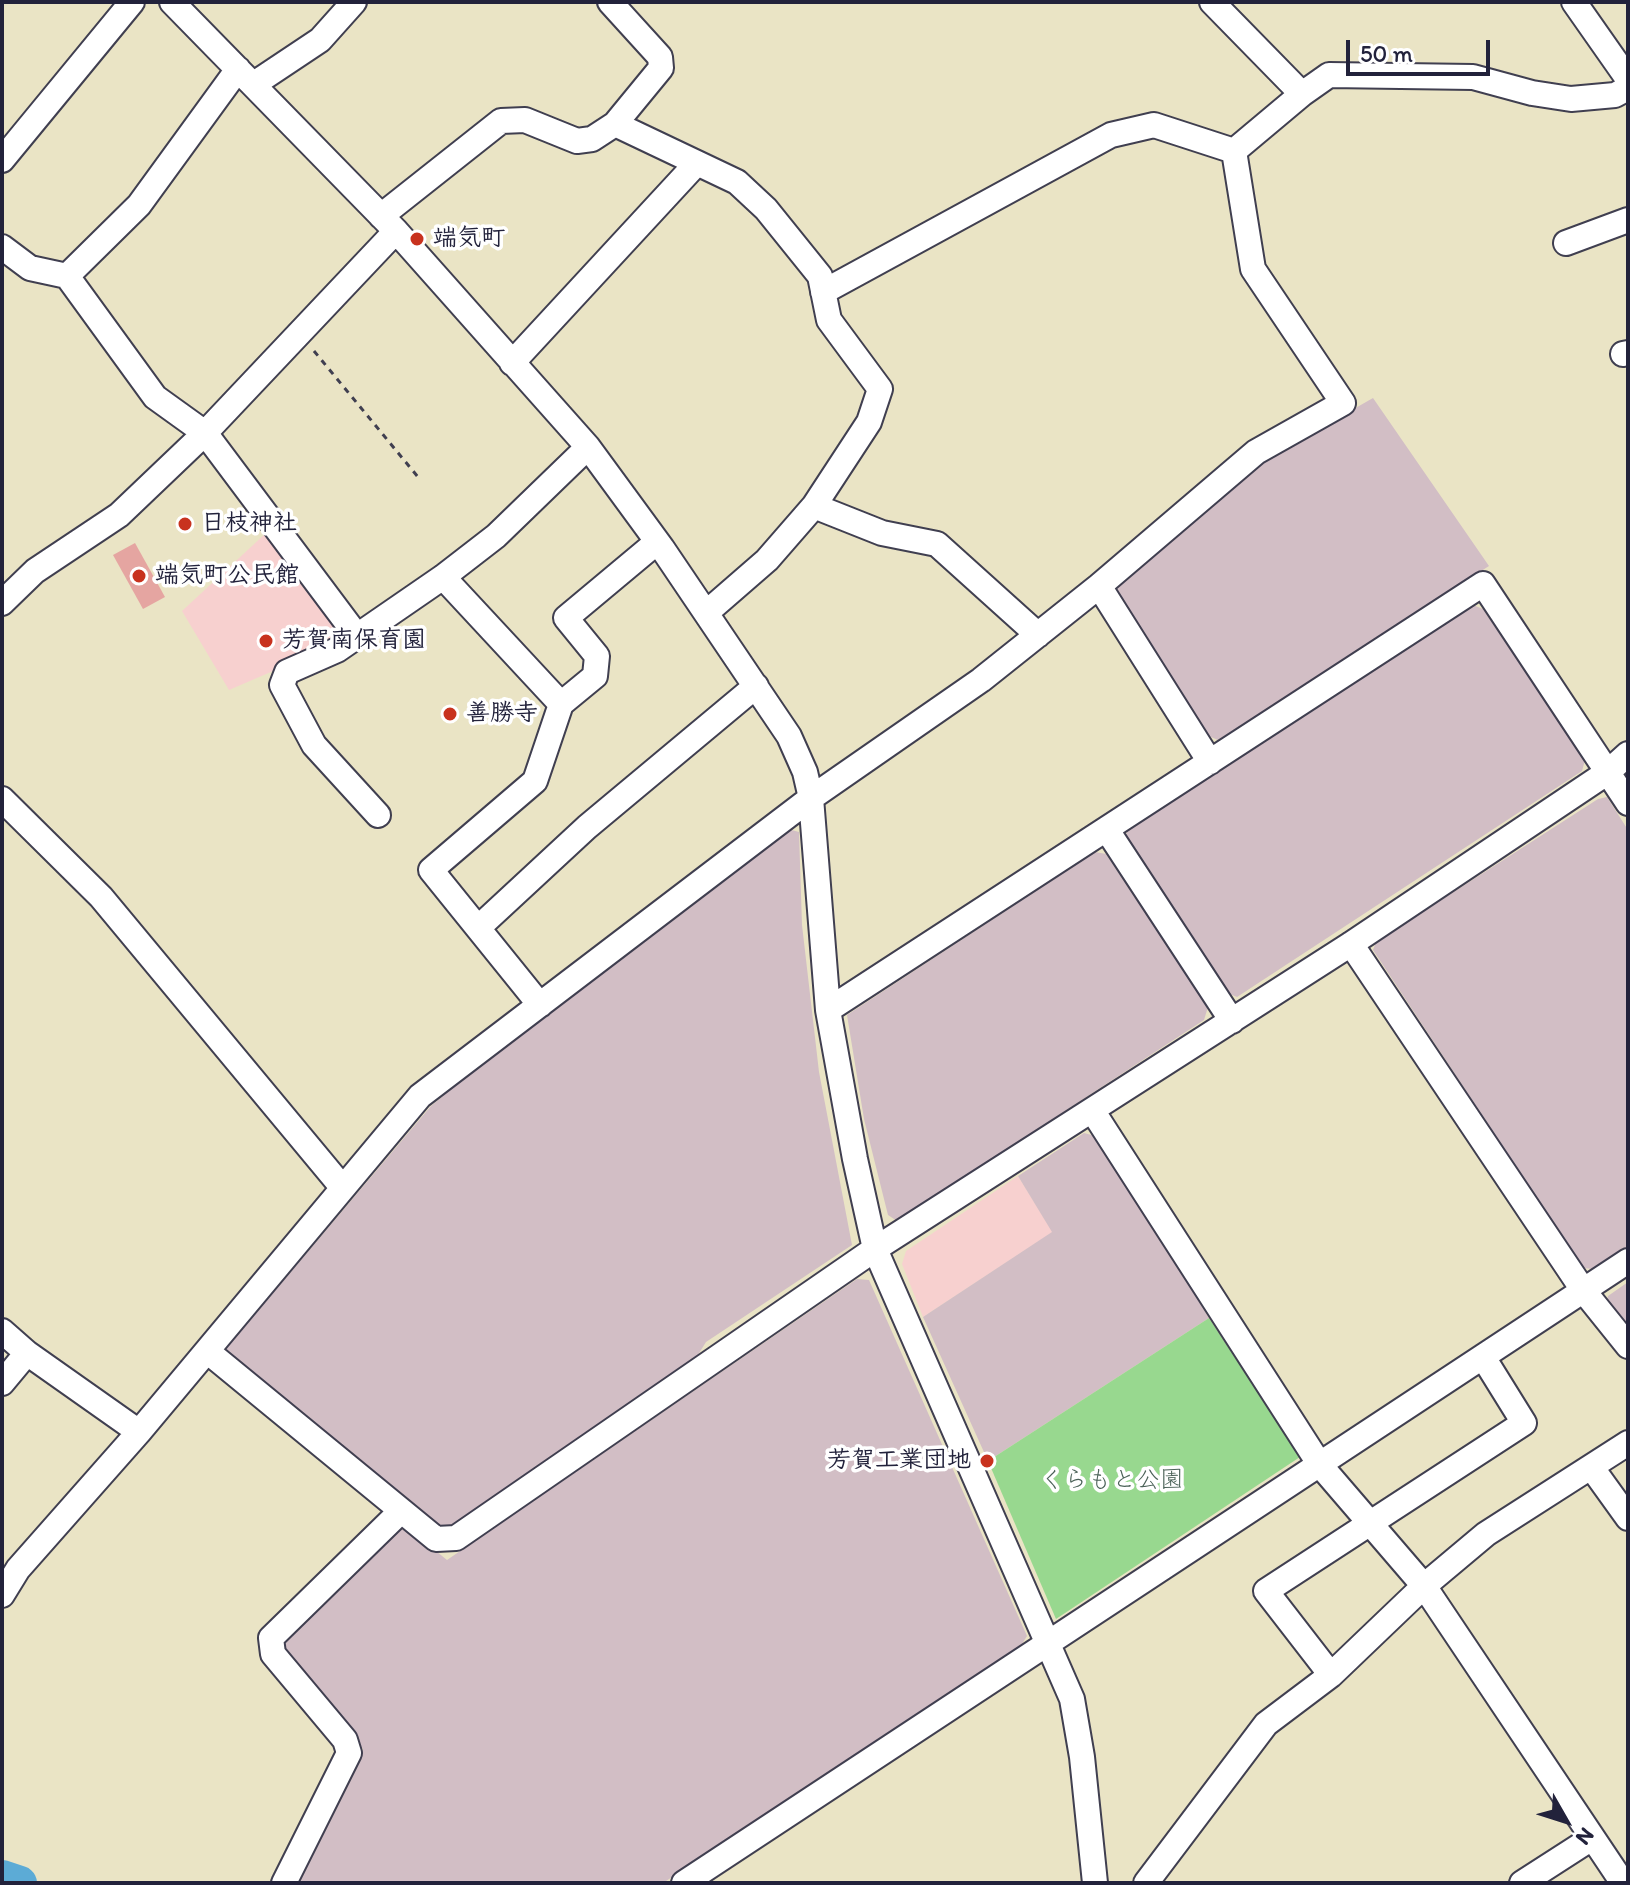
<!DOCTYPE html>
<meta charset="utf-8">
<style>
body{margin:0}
#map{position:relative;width:1630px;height:1885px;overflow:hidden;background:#eae4c5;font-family:Itim,sans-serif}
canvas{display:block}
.frame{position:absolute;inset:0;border:4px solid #22223b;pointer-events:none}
.north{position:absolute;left:1526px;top:1781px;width:80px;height:80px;-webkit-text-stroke:6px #fff;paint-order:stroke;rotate:129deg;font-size:22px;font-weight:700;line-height:32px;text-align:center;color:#22223b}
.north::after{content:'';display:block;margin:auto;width:28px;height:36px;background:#22223b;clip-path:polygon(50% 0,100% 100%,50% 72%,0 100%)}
.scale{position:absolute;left:1346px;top:40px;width:144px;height:36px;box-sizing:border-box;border:4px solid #22223b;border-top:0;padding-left:10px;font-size:24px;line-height:28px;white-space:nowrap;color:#22223b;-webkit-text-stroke:6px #fff;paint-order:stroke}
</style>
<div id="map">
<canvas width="1630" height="1885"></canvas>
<div class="frame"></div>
<div class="north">N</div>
<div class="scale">50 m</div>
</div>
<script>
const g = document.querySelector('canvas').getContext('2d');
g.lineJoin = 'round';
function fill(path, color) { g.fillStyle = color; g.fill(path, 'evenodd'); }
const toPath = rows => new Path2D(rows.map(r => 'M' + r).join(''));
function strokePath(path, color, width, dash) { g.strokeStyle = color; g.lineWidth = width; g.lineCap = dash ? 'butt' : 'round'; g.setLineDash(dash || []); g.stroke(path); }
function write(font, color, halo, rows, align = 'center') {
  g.font = font + ' Itim,"Klee One",sans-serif'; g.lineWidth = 7; g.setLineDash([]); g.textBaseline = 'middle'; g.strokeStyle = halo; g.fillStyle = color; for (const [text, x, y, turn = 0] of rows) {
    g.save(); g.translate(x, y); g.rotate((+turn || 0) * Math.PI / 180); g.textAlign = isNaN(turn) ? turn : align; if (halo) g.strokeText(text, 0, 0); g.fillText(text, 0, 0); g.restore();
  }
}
const built = toPath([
 [266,533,345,640,229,690,182,611],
 [1018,1176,1053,1232,923,1317,902,1264,906,1251]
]);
const industrial = toPath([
 [1373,398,1489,566,1218,740,1204,734,1112,596,1116,581,1263,461],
 [1473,605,1483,609,1585,760,1582,771,1237,997,1225,992,1125,840,1128,827],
 [1607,797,1628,830,1628,1246,1593,1269,1583,1268,1373,950,1376,942,1598,799],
 [788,829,799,832,802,925,819,1072,852,1245,706,1342,696,1358,449,1528,437,1526,224,1351,431,1106,504,1045],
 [1095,852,1106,854,1208,1007,1204,1020,897,1221,888,1215,864,1119,847,1015],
 [1084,1133,1099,1137,1209,1318,988,1461,923,1317,1052,1232,1018,1176],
 [857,1279,869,1280,1027,1636,1020,1647,663,1883,299,1883,363,1749,284,1653,283,1641,396,1530,409,1529,447,1560],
 [1628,1282,1628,1331,1606,1304,1608,1296]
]);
const green = toPath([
 [1209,1318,1300,1457,1056,1619,988,1461]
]);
const river = toPath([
 [2,1877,20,1883]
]);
const building = toPath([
 [135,543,165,597,143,609,113,555]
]);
const path = toPath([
 [314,351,418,477]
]);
const minor = toPath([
 [172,2,396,231,588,447,662,548,789,736,805,772,811,798,828,1010,855,1159,875,1249,1072,1699,1082,1757,1095,1883],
 [610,2,660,57,661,68,615,124,737,182,766,209,820,276,829,320,880,389,869,422,814,506,882,533,937,544,1038,635],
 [1212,2,1302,94,1234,151],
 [1574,2,1628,79],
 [254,84,320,40,354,2],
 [1302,94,1329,75,1473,77,1532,93,1571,99,1615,95,1628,88],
 [2,160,132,2],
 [381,216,501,121,525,120,577,141,592,139,615,124],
 [1566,243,1628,220],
 [2,247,30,268,67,276,155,397,205,433,357,636],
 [67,276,139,205,238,69],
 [823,292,1111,135,1154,125,1234,151],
 [1623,354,1628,353],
 [512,363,696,164],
 [443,577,561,704,535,781,431,870,540,1005],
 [1099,586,1210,762],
 [2,603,35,571,119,515,205,433,396,231],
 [706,613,767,560,814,506],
 [561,704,595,676,597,656,566,618,657,542],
 [2,799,101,897,342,1187],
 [378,815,314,745,282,685,287,672,337,650,443,577,496,536,588,447],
 [1107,830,1232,1021],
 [478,928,587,827,756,686],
 [1351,944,1583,1290,1628,1346],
 [828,1010,1483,584,1628,803],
 [1092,1110,1320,1465,1424,1586,1623,1883],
 [2,1331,27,1353,139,1432],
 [207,1351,436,1539,456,1538,875,1249,1351,944,1608,772,1628,754],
 [2,1383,27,1353],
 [1592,1468,1628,1518],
 [2,1595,18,1569,139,1432,420,1096,811,798,981,680,1099,586,1256,452,1343,403,1253,269,1234,151],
 [1331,1675,1266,1591,1524,1423,1483,1357],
 [284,1883,349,1753,345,1740,273,1654,271,1638,401,1511],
 [684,1883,1628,1261],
 [1146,1883,1266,1724,1331,1675,1424,1586,1486,1534,1628,1443],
 [1522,1883,1592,1838]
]);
const markers = [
 [417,239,8,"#c8321e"],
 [185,524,8,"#c8321e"],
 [139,576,8,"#c8321e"],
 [266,641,8,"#c8321e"],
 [450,714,8,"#c8321e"],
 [987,1461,8,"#c8321e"]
];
const poiNames = [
 ["端気町",433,239],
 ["日枝神社",201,524],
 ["端気町公民館",155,576],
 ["芳賀南保育園",282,641],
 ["善勝寺",466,714],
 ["芳賀工業団地",971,1461,"right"]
];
const parkNames = [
 ["くらもと公園",1112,1481]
];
fill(built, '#f7d0cf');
fill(industrial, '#d2bec5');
fill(green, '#98d88f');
strokePath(river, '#5cabd6', 34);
fill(building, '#e5a5a1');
strokePath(minor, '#403f50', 28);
strokePath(path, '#403f50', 3, [6, 6]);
strokePath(minor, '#fff', 24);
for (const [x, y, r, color] of markers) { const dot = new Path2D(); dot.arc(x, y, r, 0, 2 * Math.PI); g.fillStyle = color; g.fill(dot); strokePath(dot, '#fff', 3); }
write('bold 24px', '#22223b', '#fff', poiNames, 'left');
write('24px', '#4b6258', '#fff', parkNames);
</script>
